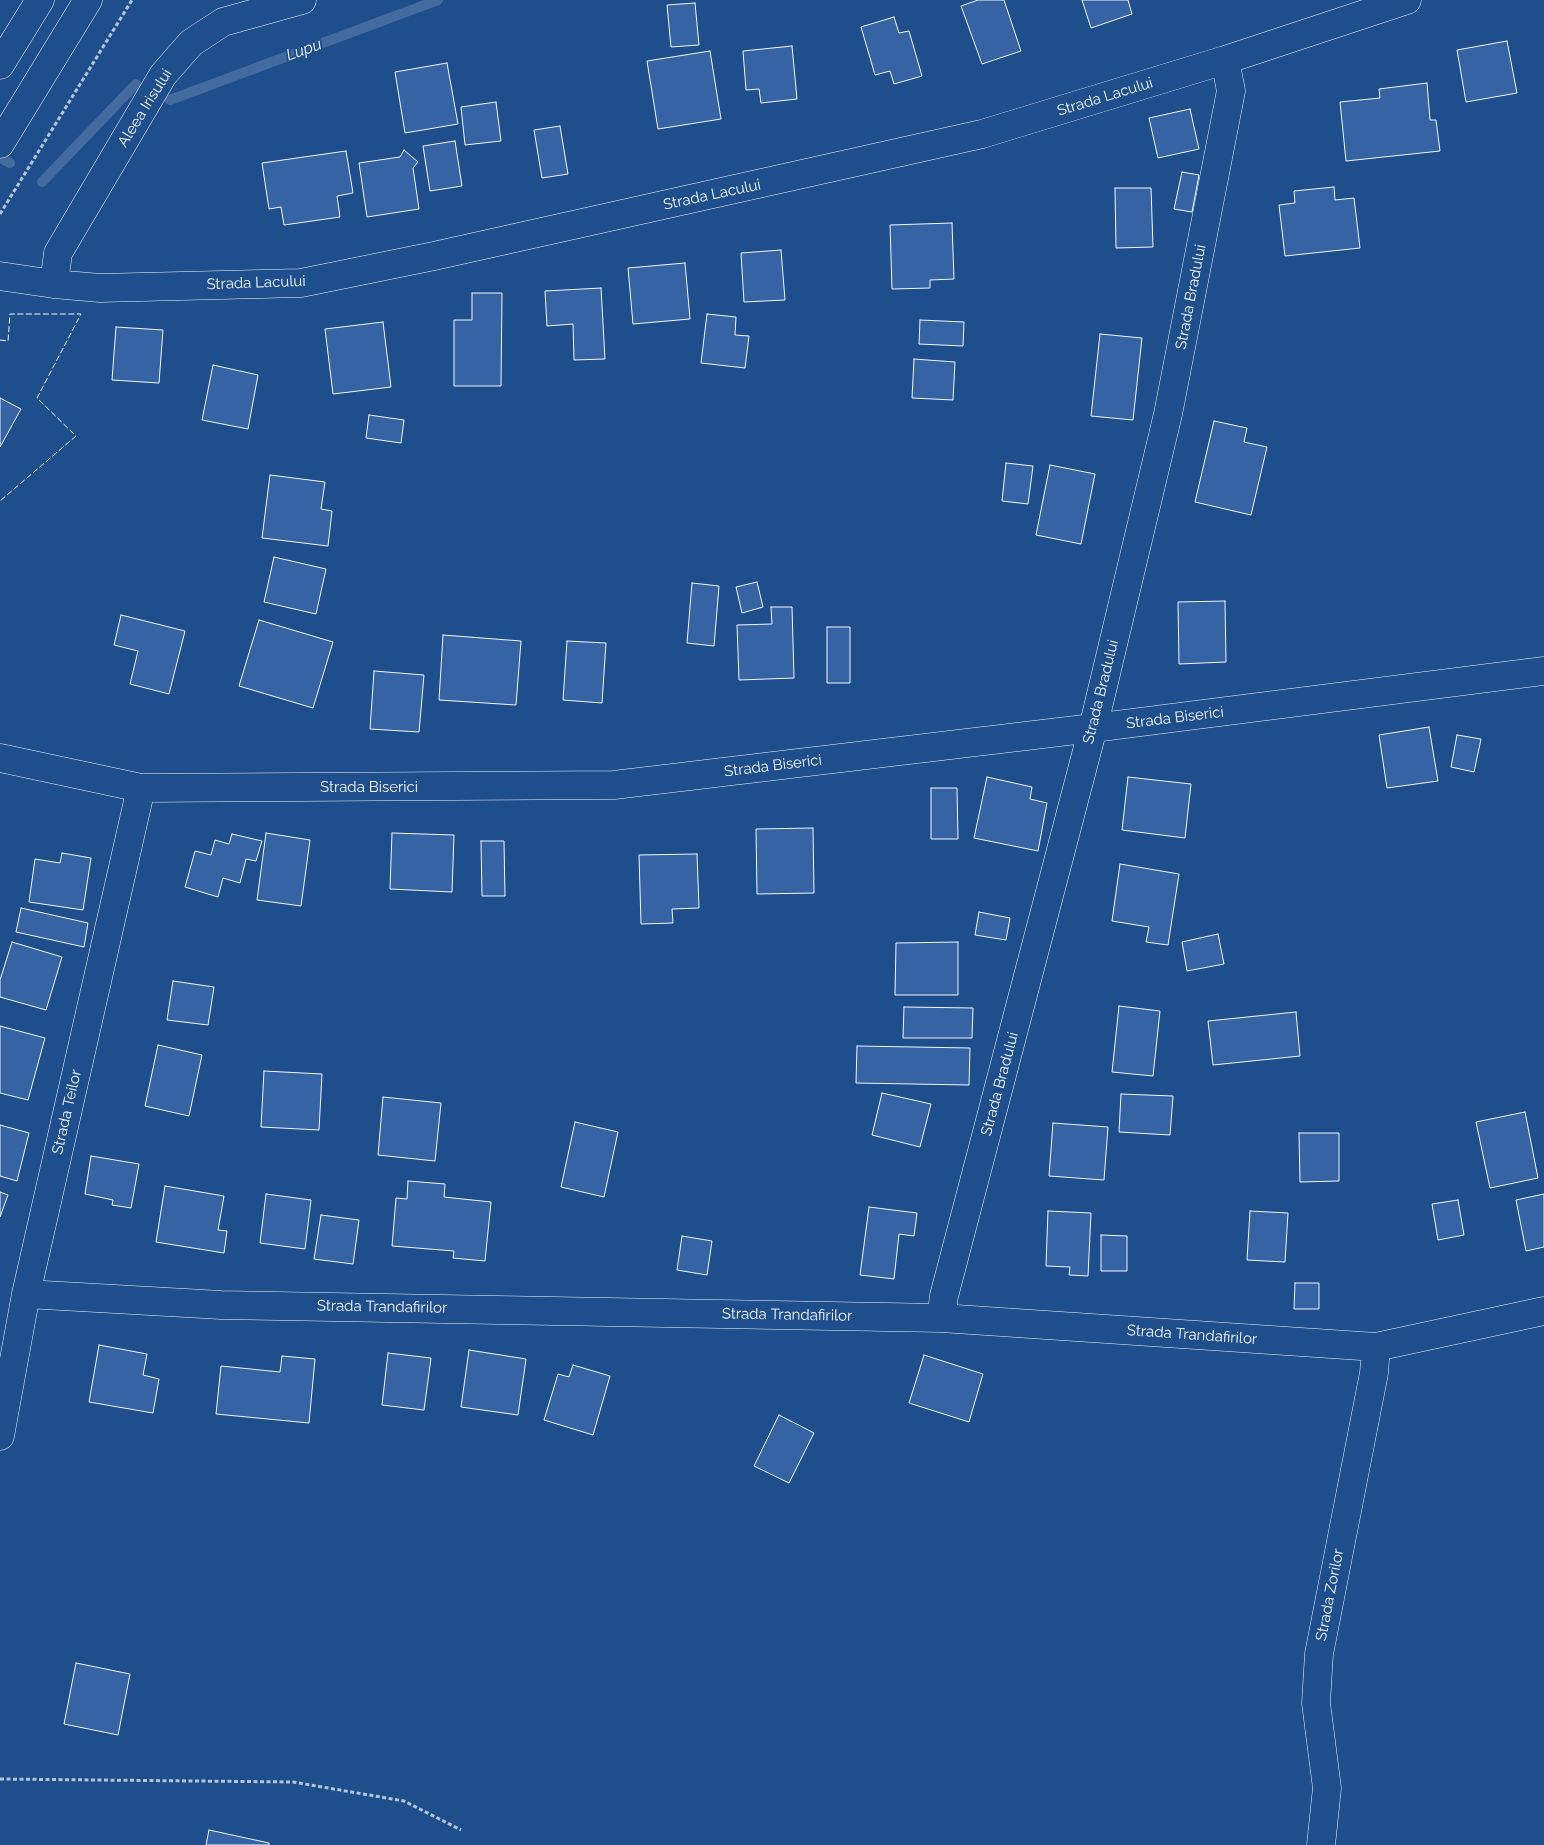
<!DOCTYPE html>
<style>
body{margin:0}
canvas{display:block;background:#1f4e8c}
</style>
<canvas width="1544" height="1845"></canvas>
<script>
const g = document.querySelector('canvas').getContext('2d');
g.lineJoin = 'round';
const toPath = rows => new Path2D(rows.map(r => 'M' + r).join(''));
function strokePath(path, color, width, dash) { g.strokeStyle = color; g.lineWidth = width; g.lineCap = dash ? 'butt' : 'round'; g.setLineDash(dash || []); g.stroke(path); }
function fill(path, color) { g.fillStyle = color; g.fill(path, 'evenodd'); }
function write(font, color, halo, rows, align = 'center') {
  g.font = font + ' Raleway,sans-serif'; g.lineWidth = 4; g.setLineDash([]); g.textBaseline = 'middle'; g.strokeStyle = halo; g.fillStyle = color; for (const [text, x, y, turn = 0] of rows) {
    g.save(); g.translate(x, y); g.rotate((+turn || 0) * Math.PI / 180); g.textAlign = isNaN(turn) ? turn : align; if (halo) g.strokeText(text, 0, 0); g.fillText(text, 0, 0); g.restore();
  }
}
const stream = toPath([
 [170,100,438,0],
 [0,158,10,163],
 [42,182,136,84]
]);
const building = toPath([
 [978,0,1004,0,1021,51,982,64,961,6,978,0],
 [1082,0,1128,0,1132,14,1091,28,1082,0],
 [695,3,699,45,671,47,667,5,695,3],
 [894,17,899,33,909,31,922,76,894,84,890,71,875,75,861,27,894,17],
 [1507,41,1517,93,1466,102,1457,50,1507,41],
 [792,46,797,99,761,103,759,89,746,90,743,51,792,46],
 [710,51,721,119,658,129,647,61,710,51],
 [447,63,458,124,405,133,395,72,447,63],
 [1427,83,1430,120,1436,120,1440,151,1346,161,1340,102,1380,98,1379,89,1427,83],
 [496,102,501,141,465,145,461,107,496,102],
 [1190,109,1199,149,1158,158,1149,118,1190,109],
 [560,126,568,174,542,178,534,130,560,126],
 [455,141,462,186,430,191,423,146,455,141],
 [404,150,418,162,413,168,419,209,367,217,359,163,400,157,404,150],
 [346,151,353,193,337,196,340,217,284,225,281,207,269,209,262,163,346,151],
 [1182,172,1199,175,1192,212,1174,209,1182,172],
 [1334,187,1335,200,1354,198,1360,248,1285,256,1279,205,1295,203,1294,191,1334,187],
 [1115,188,1151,188,1153,247,1116,248,1115,188],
 [952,223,954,279,930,280,930,288,892,289,890,225,952,223],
 [781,250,785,300,744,302,741,253,781,250],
 [685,263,690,319,633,324,628,268,685,263],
 [601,288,605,359,574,360,573,324,547,326,545,291,601,288],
 [472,293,502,293,501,386,454,386,454,320,472,320,472,293],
 [707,314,736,317,735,335,749,336,745,368,701,363,707,314],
 [920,320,964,322,963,346,919,344,920,320],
 [383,322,391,387,333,394,325,329,383,322],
 [116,327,163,330,159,383,112,380,116,327],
 [1100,334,1142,338,1133,420,1091,416,1100,334],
 [914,359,955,362,953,400,912,398,914,359],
 [213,365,258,375,248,429,202,420,213,365],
 [0,398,21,409,0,447,0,398],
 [369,415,404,420,401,443,366,438,369,415],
 [1214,421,1247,428,1244,442,1267,447,1251,515,1195,502,1214,421],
 [1006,463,1033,466,1028,504,1002,501,1006,463],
 [1050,465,1095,474,1081,544,1036,535,1050,465],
 [270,475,325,482,321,509,332,511,328,546,262,538,270,475],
 [274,557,326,569,316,614,264,602,274,557],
 [757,582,763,607,742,613,736,587,757,582],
 [692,583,719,586,714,646,687,643,692,583],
 [1225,601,1226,662,1179,664,1178,602,1225,601],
 [771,607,792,607,794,678,739,680,737,625,772,624,771,607],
 [121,615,185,631,169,694,130,684,138,651,114,645,121,615],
 [259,620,333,642,313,708,239,686,259,620],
 [827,627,850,627,850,683,827,683,827,627],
 [443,635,521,641,516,705,439,700,443,635],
 [567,641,606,643,602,703,563,700,567,641],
 [374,671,424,675,419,732,370,729,374,671],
 [1429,727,1438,781,1387,788,1379,735,1429,727],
 [1457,735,1481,739,1474,772,1451,767,1457,735],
 [987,777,1032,787,1030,799,1047,803,1038,851,974,838,987,777],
 [1128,777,1191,784,1185,838,1122,830,1128,777],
 [931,788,957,788,958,839,931,839,931,788],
 [813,828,814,893,757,894,756,829,813,828],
 [266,833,310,840,301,906,257,900,266,833],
 [392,833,454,835,452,892,390,889,392,833],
 [232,834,262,841,256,861,246,859,240,883,223,878,218,897,185,887,195,851,211,855,215,840,229,844,232,834],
 [481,841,504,841,505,896,482,896,481,841],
 [62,853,91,858,83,910,29,902,35,859,60,863,62,853],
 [697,854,699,908,672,909,673,923,641,924,639,855,697,854],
 [1120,864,1179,874,1168,945,1146,942,1149,927,1112,921,1120,864],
 [21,908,88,923,84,947,16,932,21,908],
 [979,912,1010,918,1006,940,975,935,979,912],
 [1218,934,1224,964,1187,971,1182,942,1218,934],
 [12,942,62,957,46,1010,0,997,0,980,12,942],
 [958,942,958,995,895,995,896,943,958,942],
 [173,981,214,987,208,1025,167,1020,173,981],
 [1119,1006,1160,1011,1153,1076,1112,1072,1119,1006],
 [904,1007,973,1008,972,1038,903,1038,904,1007],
 [1296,1012,1300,1056,1213,1065,1208,1021,1296,1012],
 [0,1026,45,1038,28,1100,0,1093,0,1026],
 [158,1045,202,1055,189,1116,145,1106,158,1045],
 [857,1046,970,1048,969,1085,856,1083,857,1046],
 [264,1071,322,1074,319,1130,261,1127,264,1071],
 [882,1093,931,1104,920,1147,872,1135,882,1093],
 [1121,1094,1173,1096,1170,1135,1119,1132,1121,1094],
 [383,1097,441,1103,435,1161,378,1155,383,1097],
 [1525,1112,1538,1178,1490,1188,1476,1122,1525,1112],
 [575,1122,618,1132,604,1197,561,1187,575,1122],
 [1053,1123,1108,1127,1104,1180,1049,1176,1053,1123],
 [0,1125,29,1133,17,1181,0,1176,0,1125],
 [1299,1133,1339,1133,1339,1181,1300,1182,1299,1133],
 [91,1156,139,1164,131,1208,112,1205,113,1200,85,1194,91,1156],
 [408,1181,445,1184,444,1197,491,1202,485,1261,453,1258,454,1251,392,1246,396,1198,407,1199,408,1181],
 [165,1186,224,1196,218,1230,227,1231,224,1253,156,1242,165,1186],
 [0,1192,8,1195,0,1217,0,1192],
 [266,1194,311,1200,305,1249,260,1243,266,1194],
 [1544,1194,1544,1247,1526,1251,1516,1200,1544,1194],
 [1458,1200,1464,1235,1438,1240,1432,1204,1458,1200],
 [869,1207,917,1213,914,1236,899,1234,894,1279,860,1275,869,1207],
 [1048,1211,1091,1213,1088,1276,1069,1275,1070,1267,1046,1266,1048,1211],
 [1250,1211,1288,1213,1285,1262,1247,1260,1250,1211],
 [321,1215,359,1220,353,1264,314,1259,321,1215],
 [1101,1235,1127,1236,1127,1271,1101,1271,1101,1235],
 [682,1236,712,1241,707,1275,677,1270,682,1236],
 [1295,1283,1319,1283,1319,1309,1294,1309,1295,1283],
 [99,1345,147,1354,143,1375,159,1379,153,1413,89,1402,99,1345],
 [469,1350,526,1359,518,1415,461,1407,469,1350],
 [388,1353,431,1358,424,1410,382,1405,388,1353],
 [924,1355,983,1374,969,1422,909,1403,924,1355],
 [282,1356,315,1359,309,1423,216,1414,221,1366,280,1372,282,1356],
 [573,1365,610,1376,593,1435,544,1420,558,1374,569,1377,573,1365],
 [779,1415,814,1433,789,1483,754,1466,779,1415],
 [76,1663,130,1674,118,1735,64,1724,76,1663],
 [209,1830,269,1843,269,1845,206,1845,209,1830]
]);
const path = toPath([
 [0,214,132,0],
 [0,1779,293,1782,404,1801,461,1830]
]);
const street = toPath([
 [0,276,54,284,100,288,301,283,434,256,982,134,1225,60,1407,0],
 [54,284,58,253,163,75,191,43,223,22,302,0],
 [0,758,141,788,614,785,1093,728,1544,671],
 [26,1294,221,1305,941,1318,1376,1347,1544,1311],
 [941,1318,944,1296,1093,728,1168,414,1231,91,1225,60],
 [0,1436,26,1294,141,788],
 [1321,1845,1327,1788,1316,1703,1319,1654,1374,1373,1376,1347]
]);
const highway = toPath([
 [0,65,40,0],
 [0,144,88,0]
]);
const fence = toPath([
 [0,340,8,341,10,314,81,314,37,398,76,436,0,501]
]);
const streetNames = [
 ["Strada Lacului",1105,97,-17],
 ["Aleea Irisului",145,108,-58],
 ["Strada Lacului",712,195,-12],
 ["Strada Lacului",256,283,-2],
 ["Strada Bradului",1191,297,-79],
 ["Strada Bradului",1101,692,-76],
 ["Strada Biserici",1175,718,-7],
 ["Strada Biserici",773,766,-7],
 ["Strada Biserici",369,787],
 ["Strada Bradului",1000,1084,-75],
 ["Strada Teilor",67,1112,-77],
 ["Strada Trandafirilor",382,1307,1],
 ["Strada Trandafirilor",787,1315,1],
 ["Strada Trandafirilor",1192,1335,4],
 ["Strada Zorilor",1330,1595,-79]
];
const waterNames = [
 ["Lupu",304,50,-20]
];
strokePath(stream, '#446ba0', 10);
fill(building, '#3563a3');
strokePath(building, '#f2f6ff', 1);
strokePath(street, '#f2f6ff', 29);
strokePath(highway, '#f2f6ff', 29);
strokePath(path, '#b3c4dc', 3, [4, 2.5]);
strokePath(street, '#1f4e8c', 28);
strokePath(highway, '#1f4e8c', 28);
strokePath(fence, '#f2f6ff', 1, [6, 2.5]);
write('15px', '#f2f6ff', '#1f4e8c', streetNames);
write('italic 16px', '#f2f6ff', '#1f4e8c', waterNames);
</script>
